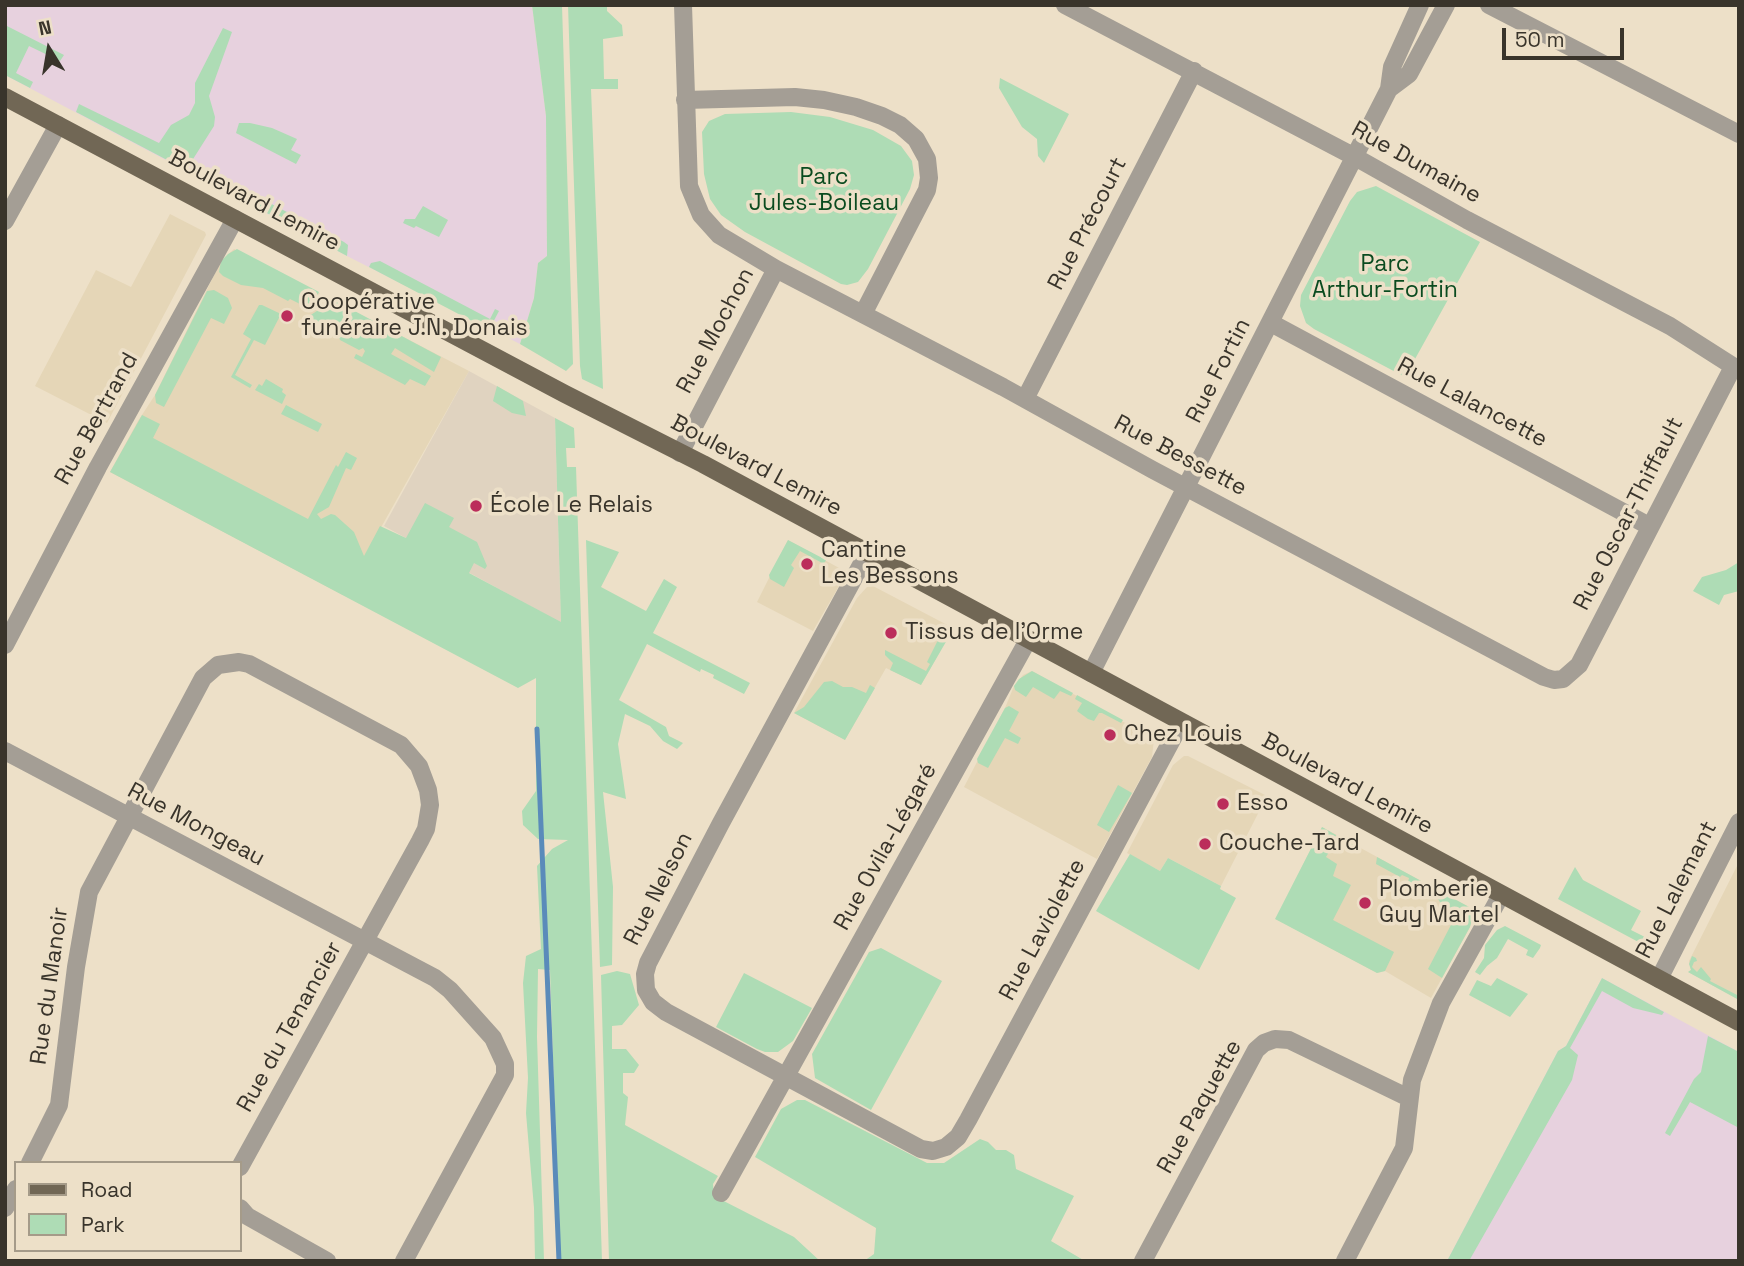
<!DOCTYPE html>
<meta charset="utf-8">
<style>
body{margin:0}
#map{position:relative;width:1744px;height:1266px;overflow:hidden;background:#ede0c8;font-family:"Space Grotesk",sans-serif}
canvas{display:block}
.frame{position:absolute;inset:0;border:7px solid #39342b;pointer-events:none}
.legend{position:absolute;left:14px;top:1161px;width:228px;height:91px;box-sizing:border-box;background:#ede0c8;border:2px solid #a59b89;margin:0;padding:9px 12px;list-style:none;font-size:21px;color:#39342b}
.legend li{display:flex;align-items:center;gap:14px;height:35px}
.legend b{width:35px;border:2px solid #a59b89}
.north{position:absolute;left:14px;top:14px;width:70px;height:70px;-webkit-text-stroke:5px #ede0c8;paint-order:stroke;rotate:349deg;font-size:19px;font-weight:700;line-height:28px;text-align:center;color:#39342b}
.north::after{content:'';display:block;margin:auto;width:24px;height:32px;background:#39342b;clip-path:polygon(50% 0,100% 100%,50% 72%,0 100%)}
.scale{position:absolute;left:1502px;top:28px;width:122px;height:32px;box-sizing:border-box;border:4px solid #39342b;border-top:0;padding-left:9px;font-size:21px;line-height:24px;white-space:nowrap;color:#39342b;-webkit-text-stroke:5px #ede0c8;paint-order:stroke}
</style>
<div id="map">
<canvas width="1744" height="1266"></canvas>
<div class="frame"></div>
<ul class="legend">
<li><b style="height:9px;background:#716755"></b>Road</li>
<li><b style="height:19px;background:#aedcb5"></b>Park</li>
</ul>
<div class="north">N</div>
<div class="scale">50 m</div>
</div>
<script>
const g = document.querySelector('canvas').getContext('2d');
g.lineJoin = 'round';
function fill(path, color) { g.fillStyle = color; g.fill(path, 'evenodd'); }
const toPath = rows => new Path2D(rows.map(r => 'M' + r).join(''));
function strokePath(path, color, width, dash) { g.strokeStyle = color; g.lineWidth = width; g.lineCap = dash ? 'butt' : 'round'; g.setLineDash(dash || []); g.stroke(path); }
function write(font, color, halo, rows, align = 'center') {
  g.font = font + ' "Space Grotesk",sans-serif'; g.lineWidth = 7; g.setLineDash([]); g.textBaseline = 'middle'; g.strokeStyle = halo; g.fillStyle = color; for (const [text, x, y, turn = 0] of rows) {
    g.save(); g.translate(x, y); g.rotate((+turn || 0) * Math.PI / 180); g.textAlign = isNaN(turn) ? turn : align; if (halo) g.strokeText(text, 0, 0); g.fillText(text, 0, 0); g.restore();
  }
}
const built = toPath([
 [170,214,205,232,206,235,107,423,35,386,96,270,131,287],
 [234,249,469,371,343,595,110,472,138,421,155,395,221,261],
 [788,540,841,569,839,586,813,631,757,602],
 [873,586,953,628,921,685,886,668,845,740,794,713,857,598,867,587],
 [1032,671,1154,739,1152,757,1097,859,964,787,1005,708,1014,686,1023,675],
 [1184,756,1188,756,1267,796,1221,886,1168,858,1160,871,1127,853,1173,765],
 [1322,827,1471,908,1472,920,1470,927,1431,998,1385,971,1377,973,1276,919],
 [1737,866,1739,867,1739,1000,1688,972,1691,970,1689,961]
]);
const industrial = toPath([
 [5,5,532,5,546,116,547,256,538,263,534,298,520,344,347,256,5,75],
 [1602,978,1739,1052,1739,1261,1447,1261,1558,1051,1566,1046]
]);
const education = toPath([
 [469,371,555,418,561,623,384,526]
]);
const green = toPath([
 [532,5,562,5,573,364,566,371,520,344,534,298,538,263,547,256,546,116],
 [568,5,607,5,607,11,622,25,623,36,603,39,604,79,618,79,618,89,591,89,603,389,582,379,580,366],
 [5,25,64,55,60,61,29,46,16,73,33,82,30,88,5,75],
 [223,28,232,32,209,96,215,117,214,126,188,167,182,168,174,164,178,156,173,153,167,160,76,112,79,104,159,143,171,125,189,115,195,103,195,83],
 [1000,78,1069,114,1044,163,1038,156,1037,139,1022,127,999,88],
 [791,112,830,117,873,130,901,146,912,161,914,175,910,189,868,269,858,282,847,285,841,284,745,232,721,215,710,199,704,174,702,132,709,121,725,114],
 [239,123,250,123,272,128,297,139,291,150,301,155,296,164,236,133],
 [224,179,344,242,348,245,347,256,220,188],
 [1376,186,1480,242,1405,377,1314,329,1306,323,1300,306,1301,295,1350,201,1357,192],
 [423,206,448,220,439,237,416,226,414,228,403,223,405,219,415,219],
 [237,249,319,292,314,301,301,307,302,305,290,299,288,301,263,288,241,285,223,276,219,272,221,261,228,254],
 [380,261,490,319,495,309,499,311,489,330,369,267,371,263],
 [214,290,228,298,232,308,224,324,211,318,164,407,156,403,155,395,207,291],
 [334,300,441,357,434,372,395,348,391,354,431,376,425,386,410,379,405,385,354,358,356,354,362,357,365,351,363,348,359,350,340,340,338,334,332,331,328,336,309,326,311,321,306,318],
 [259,305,262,305,281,314,265,345,254,340,235,375,252,385,250,388,231,377,251,339,243,334],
 [266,379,283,389,282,392,286,395,282,404,255,390,259,384,262,386],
 [497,386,523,401,526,416,512,413,493,401],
 [286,405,322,424,318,432,281,414],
 [142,415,160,424,153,438,308,519,336,465,338,467,346,452,357,458,351,470,346,468,329,507,317,514,321,519,331,514,335,515,354,532,364,556,380,526,406,538,425,503,454,518,449,527,477,542,487,566,485,569,474,563,469,573,561,622,555,418,574,428,575,448,566,448,567,467,576,467,602,1261,560,1261,550,970,538,969,537,1037,544,1261,535,1261,534,1208,526,1113,528,1078,523,983,526,956,541,949,537,866,552,849,568,840,538,839,523,825,522,811,536,791,536,678,518,688,110,472],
 [586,540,619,552,601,587,646,611,664,579,677,587,653,633,750,683,744,694,713,678,714,675,701,669,700,672,647,644,619,700,666,727,669,736,683,743,677,749,663,741,650,726,625,714,618,744,626,799,603,792,613,887,612,965,600,967],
 [788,540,826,560,824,564,800,551,791,565,794,568,784,587,770,579,769,575],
 [1739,562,1739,591,1724,595,1719,605,1693,591,1702,577,1726,570],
 [940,636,947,640,921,685,890,670,893,663,885,655,885,650,926,671,930,664,927,662],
 [1032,671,1073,693,1071,696,1060,691,1054,699,1033,687,1026,697,1015,690,1014,686,1019,679],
 [832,681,843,687,852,687,866,693,870,685,875,688,845,740,794,713,804,707,824,682],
 [1077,695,1123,720,1121,723,1102,713,1099,713,1094,721,1088,719,1077,711,1082,703,1075,699],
 [1009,706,1019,712,1009,731,1021,738,1018,744,1005,738,988,768,978,763,977,759,1005,708],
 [1118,785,1132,793,1109,832,1097,825],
 [1322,827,1355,846,1351,851,1335,842,1326,857,1337,864,1333,876,1351,885,1333,920,1394,952,1385,971,1377,973,1275,919],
 [1130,854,1160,871,1168,858,1221,886,1220,889,1236,898,1199,970,1096,911],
 [1377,857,1471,908,1472,920,1470,927,1442,978,1428,969,1452,923,1437,897,1426,891,1427,888,1421,884,1419,887,1408,882,1409,878,1402,875,1400,877,1376,864],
 [1575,867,1583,880,1641,911,1631,930,1645,937,1658,937,1654,945,1648,947,1644,945,1558,899],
 [1505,926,1541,945,1540,948,1533,958,1526,955,1528,950,1508,939,1497,958,1487,966,1480,975,1475,972,1484,958,1485,945,1497,930],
 [881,948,942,981,871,1110,815,1078,812,1054,869,952],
 [1692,956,1696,958,1697,961,1694,962,1692,967,1697,972,1701,967,1711,979,1710,981,1739,996,1739,1000,1688,972,1691,970,1689,964],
 [617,971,630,974,639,1005,622,1025,612,1026,612,1049,626,1049,639,1065,634,1073,623,1073,623,1093,628,1097,625,1125,718,1176,713,1184,714,1196,794,1237,820,1261,609,1261,601,975],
 [744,973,812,1008,793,1041,778,1052,765,1052,757,1049,716,1027],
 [1497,978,1528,994,1510,1017,1469,995,1477,980,1491,986],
 [1602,978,1664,1012,1662,1015,1633,1008,1602,991,1570,1048,1578,1055,1572,1080,1469,1261,1447,1261,1558,1051,1566,1046],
 [1708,1036,1739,1052,1739,1128,1690,1102,1670,1136,1665,1133,1694,1079,1701,1072],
 [797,1100,805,1100,927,1163,944,1163,980,1139,988,1142,996,1150,1006,1150,1014,1155,1016,1169,1074,1196,1051,1241,1085,1261,864,1261,874,1254,876,1228,755,1157,781,1109]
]);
const stream = toPath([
 [537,729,559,1261]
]);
const minor = toPath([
 [683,5,689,186,701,215,719,235,776,269,1003,387,1153,470,1544,677,1554,680,1563,679,1579,665,1733,367],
 [1065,5,1355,157,1467,220,1670,326,1739,370],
 [1489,5,1739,134],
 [1389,89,1409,74,1446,5],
 [685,100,795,97,824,100,856,107,882,116,900,125,916,139,927,159,929,178,927,190,863,314],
 [5,221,58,125],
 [1271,323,1649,526],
 [1025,399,1194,71],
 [680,453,776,269],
 [867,554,721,823,648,963,645,974,646,990,653,1002,666,1012,921,1149,933,1151,946,1147,958,1137,968,1120,1181,723],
 [5,645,98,467,235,219],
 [1091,673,1389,89,1392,67,1420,5],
 [5,751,435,978,450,990,493,1038,505,1064,505,1075,404,1261],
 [1659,979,1739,822],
 [30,1163,59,1105,76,967,89,892,203,678,218,665,239,662,249,664,401,745,419,766,428,790,430,805,426,829,420,841,240,1167],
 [721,1193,1028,640],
 [5,1208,16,1189],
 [240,1208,247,1216,327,1261],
 [1143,1261,1256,1050,1264,1043,1275,1039,1289,1040,1409,1098],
 [1345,1261,1404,1148,1412,1080,1441,1003,1501,895]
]);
const major = toPath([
 [5,97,565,394,703,464,1739,1022]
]);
const markers = [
 [287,316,7,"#bb2d5b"],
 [476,506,7,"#bb2d5b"],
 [807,564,7,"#bb2d5b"],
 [891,633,7,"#bb2d5b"],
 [1110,735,7,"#bb2d5b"],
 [1223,804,7,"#bb2d5b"],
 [1205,844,7,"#bb2d5b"],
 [1365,903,7,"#bb2d5b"]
];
const streetNames = [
 ["Rue Dumaine",1416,163,29],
 ["Boulevard Lemire",254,201,28],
 ["Rue Précourt",1088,224,-63],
 ["Rue Mochon",716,331,-62],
 ["Rue Fortin",1219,371,-63],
 ["Rue Lalancette",1472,403,28],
 ["Rue Bertrand",97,419,-61],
 ["Rue Bessette",1180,456,28],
 ["Boulevard Lemire",756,466,28],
 ["Rue Oscar-Thiffault",1629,514,-63],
 ["Boulevard Lemire",1347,784,28],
 ["Rue Mongeau",196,825,28],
 ["Rue Ovila-Légaré",886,847,-61],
 ["Rue Nelson",659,889,-63],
 ["Rue Lalemant",1677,890,-63],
 ["Rue Laviolette",1043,930,-62],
 ["Rue du Manoir",50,986,-82],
 ["Rue du Tenancier",290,1027,-61],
 ["Rue Paquette",1200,1107,-61]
];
const parkNames = [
 ["Parc",824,178],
 ["Jules-Boileau",824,204],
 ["Parc",1385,265],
 ["Arthur-Fortin",1385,291]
];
const poiNames = [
 ["Coopérative",301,303],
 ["funéraire J.N. Donais",301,329],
 ["École Le Relais",490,506],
 ["Cantine",821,551],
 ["Les Bessons",821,577],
 ["Tissus de l'Orme",905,633],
 ["Chez Louis",1124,735],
 ["Esso",1237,804],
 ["Couche-Tard",1219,844],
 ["Plomberie",1379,890],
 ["Guy Martel",1379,916]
];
fill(built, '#e5d6b7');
fill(industrial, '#e7d1de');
fill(education, '#e0d3c0');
fill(green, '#aedcb5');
strokePath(stream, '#5a8bba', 5);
strokePath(minor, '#a49e95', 18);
strokePath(major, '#716755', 18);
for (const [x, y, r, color] of markers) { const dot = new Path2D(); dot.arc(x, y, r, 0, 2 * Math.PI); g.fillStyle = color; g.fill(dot); strokePath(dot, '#ede0c8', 2.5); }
write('23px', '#39342b', '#ede0c8', streetNames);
write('23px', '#0a4b1f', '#ede0c8', parkNames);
write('23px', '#39342b', '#ede0c8', poiNames, 'left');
</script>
